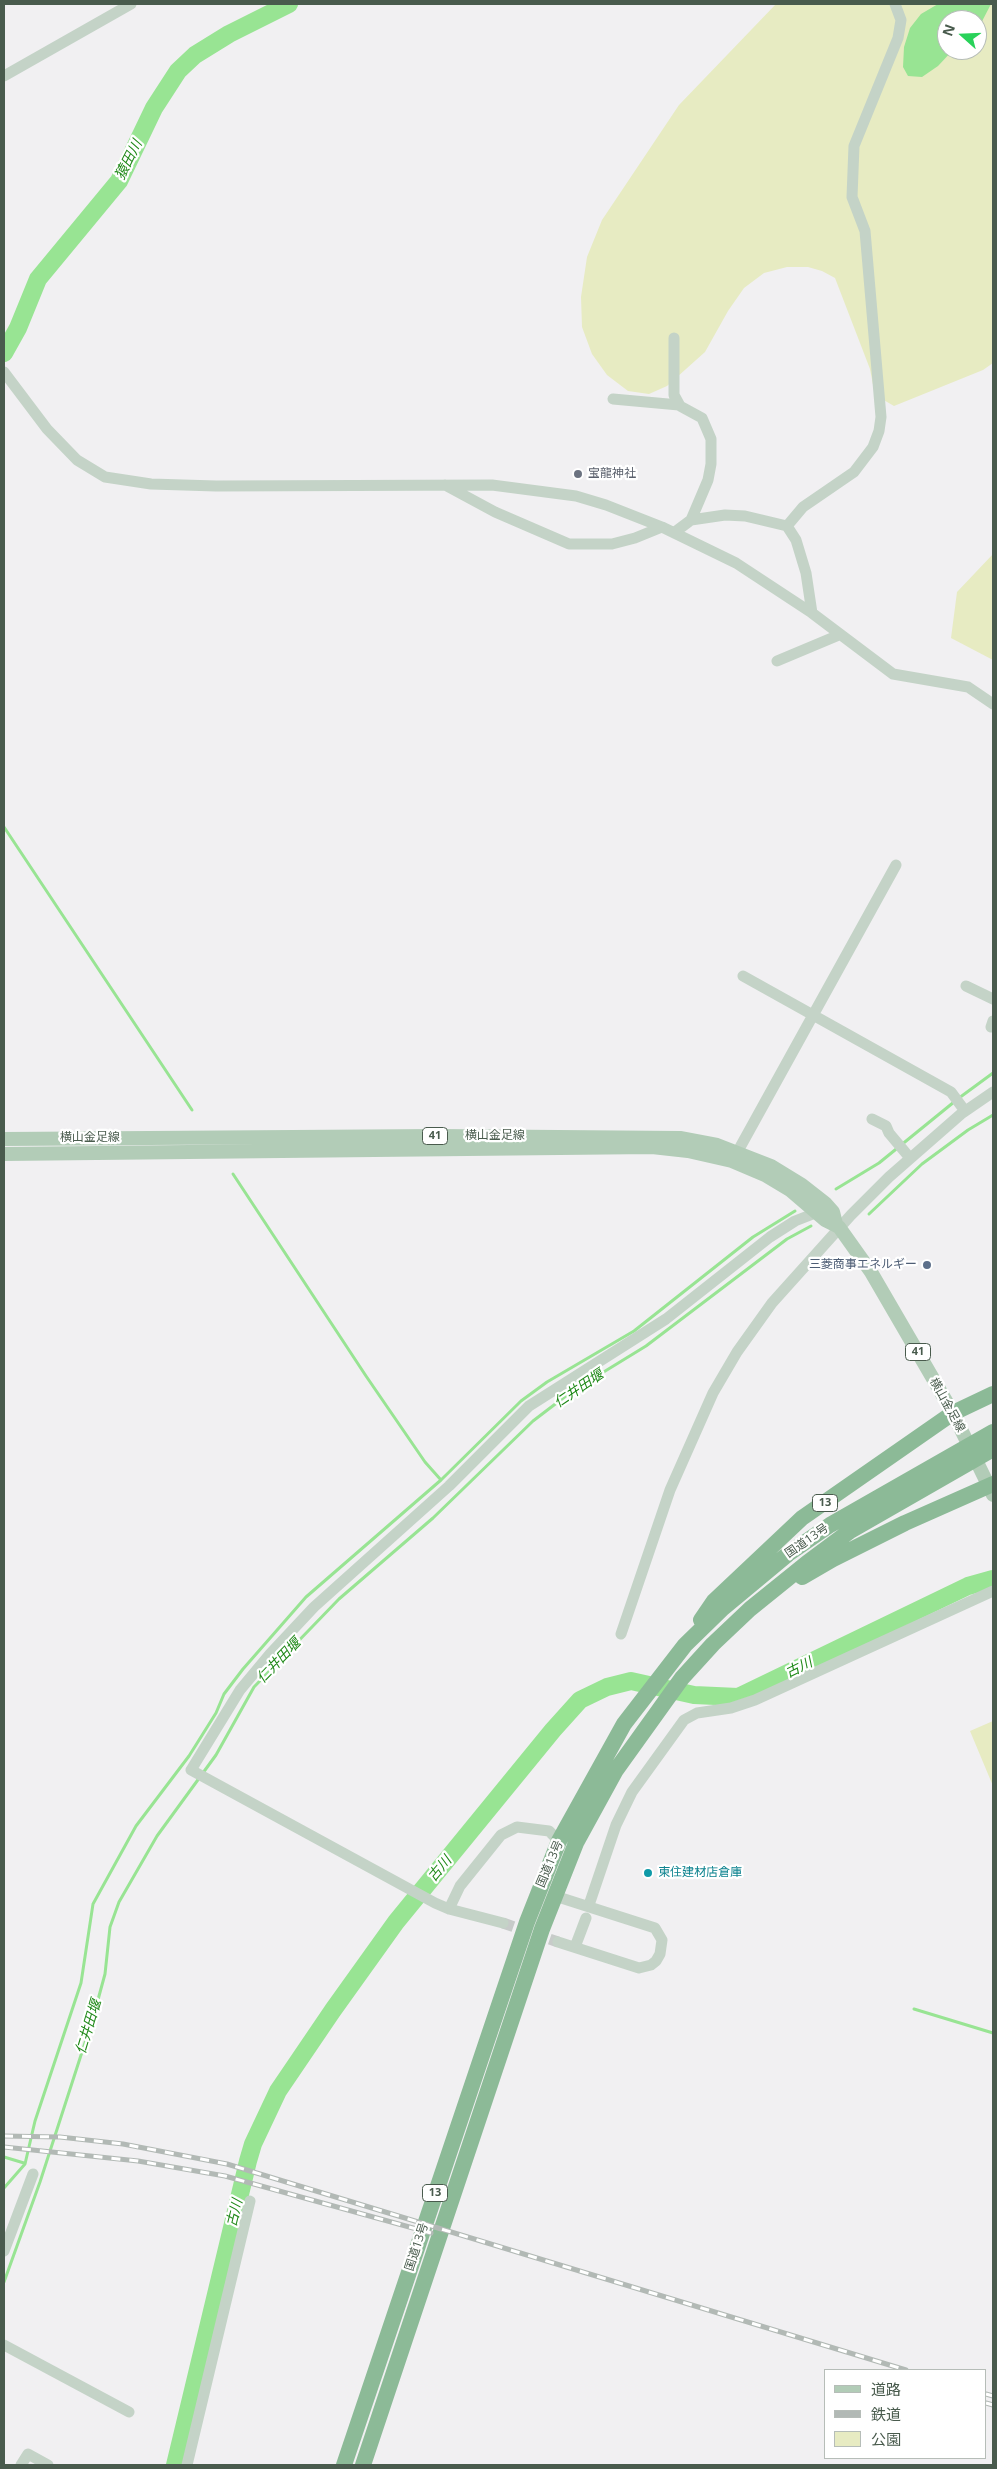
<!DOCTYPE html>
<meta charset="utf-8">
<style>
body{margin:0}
#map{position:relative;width:997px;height:2469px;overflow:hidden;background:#f1f0f2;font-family:"Open Sans","Noto Sans JP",sans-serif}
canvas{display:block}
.frame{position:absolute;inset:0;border:5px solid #495b4d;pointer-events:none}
.legend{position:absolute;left:824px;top:2369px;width:162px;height:90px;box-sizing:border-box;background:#fff;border:1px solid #b6bdb8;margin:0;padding:6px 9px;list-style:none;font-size:15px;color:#495b4d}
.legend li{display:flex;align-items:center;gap:10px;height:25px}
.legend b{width:25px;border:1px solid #b6bdb8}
.north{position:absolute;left:937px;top:10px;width:50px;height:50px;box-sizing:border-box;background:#fff;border:1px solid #b6bdb8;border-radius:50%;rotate:290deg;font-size:14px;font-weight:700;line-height:20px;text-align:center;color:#495b4d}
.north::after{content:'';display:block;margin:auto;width:18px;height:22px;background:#29d25a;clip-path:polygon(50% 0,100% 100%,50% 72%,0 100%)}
</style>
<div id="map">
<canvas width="997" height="2469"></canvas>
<div class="frame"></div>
<ul class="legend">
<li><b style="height:6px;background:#b2ccb7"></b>道路</li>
<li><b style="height:6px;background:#b2b9b5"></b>鉄道</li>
<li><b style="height:14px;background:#e7ebc2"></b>公園</li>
</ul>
<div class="north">N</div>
</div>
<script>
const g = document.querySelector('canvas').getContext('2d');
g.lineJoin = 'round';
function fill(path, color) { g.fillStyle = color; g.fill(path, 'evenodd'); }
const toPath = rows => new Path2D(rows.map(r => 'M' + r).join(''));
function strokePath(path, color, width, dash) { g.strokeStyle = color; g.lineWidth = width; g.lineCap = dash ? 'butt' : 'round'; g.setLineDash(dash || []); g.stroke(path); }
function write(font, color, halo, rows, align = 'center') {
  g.font = font + ' "Open Sans","Noto Sans JP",sans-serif'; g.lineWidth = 4.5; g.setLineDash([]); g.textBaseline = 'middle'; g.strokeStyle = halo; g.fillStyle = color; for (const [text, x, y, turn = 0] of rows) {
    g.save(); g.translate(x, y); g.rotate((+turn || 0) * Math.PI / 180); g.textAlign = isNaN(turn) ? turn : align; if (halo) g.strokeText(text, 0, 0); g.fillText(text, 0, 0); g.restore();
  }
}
const green = toPath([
 [776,4,993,4,993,363,983,370,894,406,875,395,870,369,835,278,822,271,808,267,787,267,764,273,744,288,728,311,705,352,667,386,649,394,628,391,607,375,592,354,582,327,581,297,587,257,602,220,679,105],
 [947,20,977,20,977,50,947,50],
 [993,554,993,660,951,638,957,592],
 [993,1721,993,1786,970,1731]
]);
const water = toPath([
 [938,4,991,4,977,31,977,20,947,20,947,50,953,50,938,66,922,77,908,76,903,67,904,47,910,28,921,14]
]);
const stream = toPath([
 [4,827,192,1110],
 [959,1098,993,1073],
 [233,1174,366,1376,425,1462,441,1480],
 [836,1189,879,1163,954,1102],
 [869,1214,922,1164,968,1130,993,1115],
 [914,2009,993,2033],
 [4,2157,24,2163],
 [4,2188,25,2164,35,2121,81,1983,93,1904,136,1826,189,1756,216,1713,224,1694,243,1669,306,1597,441,1480,521,1401,547,1382,634,1331,753,1237,795,1211],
 [4,2282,40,2182,93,2018,105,1974,110,1927,119,1902,157,1836,216,1755,254,1687,339,1599,433,1518,533,1421,571,1392,646,1346,787,1239,811,1226]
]);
const river = toPath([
 [4,353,18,328,38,279,119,181,154,108,178,71,195,55,229,34,289,4],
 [175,2465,248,2161,253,2144,278,2091,333,2010,396,1922,553,1730,580,1700,607,1687,631,1681,694,1695,738,1697,968,1586,993,1579]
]);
const minorTunnel = toPath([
 [503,1923,558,1942]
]);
const minor = toPath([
 [4,76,131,4],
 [674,338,674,395,680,406,702,418,711,439,711,464,708,480,691,520],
 [4,372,47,429,77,460,105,477,151,484,216,486,492,485,576,496,606,505,662,527,736,563,812,613,893,674,968,687,993,704],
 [613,399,679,405],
 [445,485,495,512,569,544,612,544,635,538,662,527],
 [787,526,803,507,854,472,873,447,879,431,881,417,865,231,852,197,854,146,898,38,901,20,895,4],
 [675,532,691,520,725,515,745,516,787,526,796,540,806,573,812,613],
 [777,661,839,635],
 [743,976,951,1092,965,1111],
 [966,986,993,999],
 [993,1021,991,1027,993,1027],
 [872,1119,886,1126,889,1133,910,1158],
 [733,1160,896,865],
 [621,1634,670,1490,713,1393,737,1352,772,1303,851,1215,889,1177,961,1114,993,1092],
 [555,1896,655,1928,662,1940,660,1954,656,1961,651,1965,639,1968,558,1942],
 [590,1902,616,1825,632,1792,684,1720,697,1713,731,1708,755,1700,993,1591],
 [449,1909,460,1886,501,1835,517,1827,549,1831,559,1841],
 [503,1923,449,1909,435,1903,191,1770,240,1690,270,1654,314,1607,449,1486,529,1406,666,1319,770,1237,795,1221,818,1212],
 [575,1947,586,1918],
 [4,2251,33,2174],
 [4,2345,129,2412],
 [21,2465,28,2454,48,2465],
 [187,2465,250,2201]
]);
const major = toPath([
 [4,1139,437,1136,680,1138,717,1145,771,1166,802,1185,825,1203,833,1212,836,1224],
 [4,1154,652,1147,688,1151,732,1161,765,1175,790,1190,825,1220,839,1227,871,1272,953,1413,993,1495]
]);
const highway = toPath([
 [802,1577,833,1559,905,1523,993,1484],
 [701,1620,714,1601,802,1518,953,1413,993,1394],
 [344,2465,527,1922,559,1841,624,1724,685,1645,723,1608,788,1554,830,1525,993,1432],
 [363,2465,542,1929,576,1843,616,1770,682,1678,713,1644,750,1609,807,1563,850,1531,993,1449]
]);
const rail = toPath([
 [4,2136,60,2137,123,2144,227,2164,906,2370],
 [4,2147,138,2161,225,2176,431,2233],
 [986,2394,993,2396],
 [986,2403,993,2405]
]);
const markers = [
 [578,474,5,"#6b7280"],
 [927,1265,5,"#5c6f8a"],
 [648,1873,5,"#0f9aa8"]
];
const shields = [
 [435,1136,25],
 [918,1352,25],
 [825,1503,25],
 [435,2193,25]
];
const shieldNames = [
 ["41",435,1136],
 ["41",918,1352],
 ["13",825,1503],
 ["13",435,2193]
];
const worshipNames = [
 ["宝龍神社",588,474]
];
const streetNames = [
 ["横山金足線",495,1136],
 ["横山金足線",90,1138],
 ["横山金足線",947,1405,61],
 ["国道13号",807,1541,-35],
 ["国道13号",550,1864,-67],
 ["国道13号",417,2247,-72]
];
const serviceNames = [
 ["三菱商事エネルギー",917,1265]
];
const cultureNames = [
 ["東住建材店倉庫",658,1873]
];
const waterNames = [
 ["猿田川",129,160,-63],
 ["仁井田堰",579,1389,-34],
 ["仁井田堰",279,1661,-46],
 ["古川",799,1668,-26],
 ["古川",440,1869,-50],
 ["仁井田堰",89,2027,-73],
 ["古川",235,2213,-76]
];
fill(green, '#e7ebc2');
fill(water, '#98e493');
strokePath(stream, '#98e493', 3);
strokePath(river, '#98e493', 18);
strokePath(minorTunnel, '#c7cbc9', 11, [11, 5.5]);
strokePath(minor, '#c4d3c7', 11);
strokePath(major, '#b2ccb7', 14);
strokePath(highway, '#8cba97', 16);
strokePath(rail, '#b2b9b5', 5);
strokePath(rail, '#fff', 3, [9]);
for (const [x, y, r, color] of markers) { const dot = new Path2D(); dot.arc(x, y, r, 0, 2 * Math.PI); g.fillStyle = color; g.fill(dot); strokePath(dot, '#fff', 2); }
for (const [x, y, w] of shields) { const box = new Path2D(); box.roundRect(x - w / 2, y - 8.5, w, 17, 4); g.fillStyle = '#fff'; g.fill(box); strokePath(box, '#495b4d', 1); }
write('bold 11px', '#495b4d', null, shieldNames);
write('12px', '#5b616d', '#fff', worshipNames, 'left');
write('12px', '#495b4d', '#fff', streetNames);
write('12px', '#4e5e75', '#fff', serviceNames, 'right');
write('12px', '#0d838f', '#fff', cultureNames, 'left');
write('italic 14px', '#1f8918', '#fff', waterNames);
</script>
